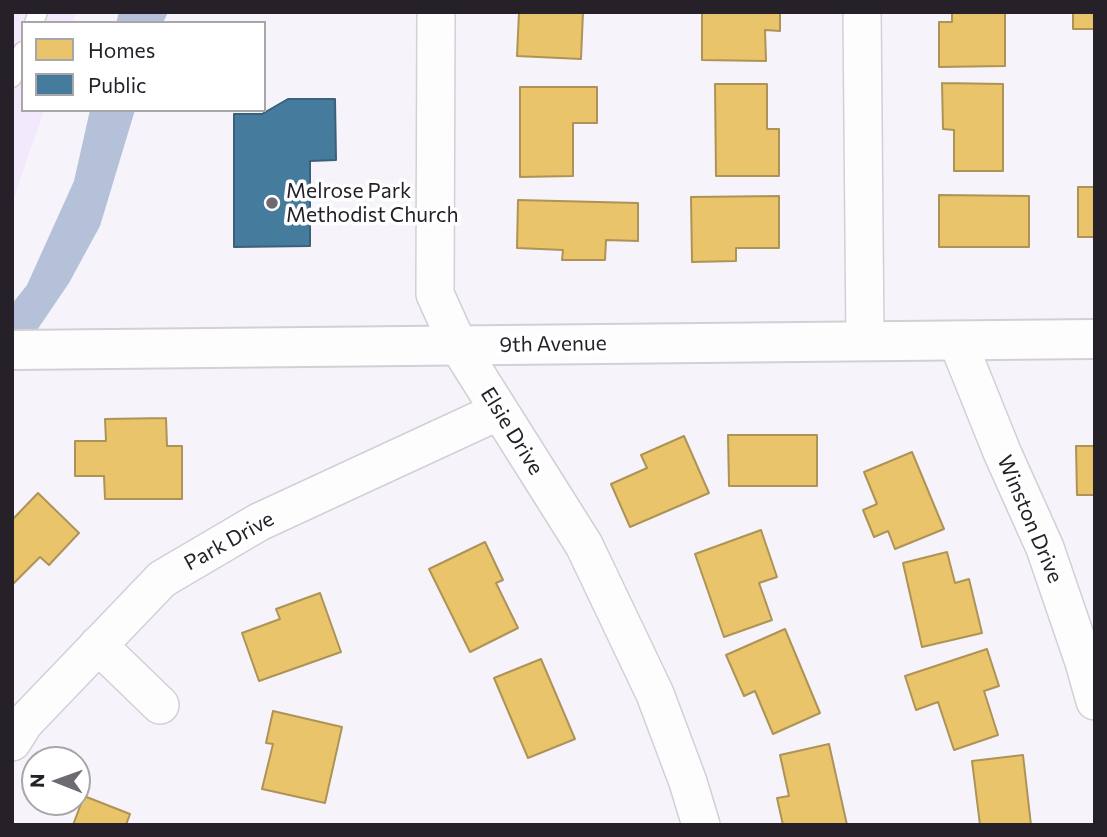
<!DOCTYPE html>
<style>
body{margin:0}
#map{position:relative;width:1107px;height:837px;overflow:hidden;background:#f7f3fa;font-family:Commissioner,sans-serif}
canvas{display:block}
.frame{position:absolute;inset:0;border:14px solid #262129;pointer-events:none}
.legend{position:absolute;left:21px;top:21px;width:245px;height:91px;box-sizing:border-box;background:#fff;border:2px solid #a8a6a9;margin:0;padding:9px 12px;list-style:none;font-size:21px;color:#262129}
.legend li{display:flex;align-items:center;gap:14px;height:35px}
.legend b{width:35px;border:2px solid #a8a6a9}
.north{position:absolute;left:21px;top:746px;width:70px;height:70px;box-sizing:border-box;background:#fff;border:2px solid #a8a6a9;border-radius:50%;rotate:271deg;font-size:19px;font-weight:700;line-height:28px;text-align:center;color:#262129}
.north::after{content:'';display:block;margin:auto;width:24px;height:32px;background:#6f6a72;clip-path:polygon(50% 0,100% 100%,50% 72%,0 100%)}
</style>
<div id="map">
<canvas width="1107" height="837"></canvas>
<div class="frame"></div>
<ul class="legend">
<li><b style="height:19px;background:#e9c46a"></b>Homes</li>
<li><b style="height:19px;background:#457b9d"></b>Public</li>
</ul>
<div class="north">N</div>
</div>
<script>
const g = document.querySelector('canvas').getContext('2d');
g.lineJoin = 'round';
function fill(path, color) { g.fillStyle = color; g.fill(path, 'evenodd'); }
const toPath = rows => new Path2D(rows.map(r => 'M' + r).join(''));
function strokePath(path, color, width, dash) { g.strokeStyle = color; g.lineWidth = width; g.lineCap = dash ? 'butt' : 'round'; g.setLineDash(dash || []); g.stroke(path); }
function write(font, color, halo, rows, align = 'center') {
  g.font = font + ' Commissioner,sans-serif'; g.lineWidth = 7; g.setLineDash([]); g.textBaseline = 'middle'; g.strokeStyle = halo; g.fillStyle = color; for (const [text, x, y, turn = 0] of rows) {
    g.save(); g.translate(x, y); g.rotate((+turn || 0) * Math.PI / 180); g.textAlign = isNaN(turn) ? turn : align; if (halo) g.strokeText(text, 0, 0); g.fillText(text, 0, 0); g.restore();
  }
}
const built = toPath([
 [12,12,76,12,73,23,23,23,23,110,44,110,12,204]
]);
const water = toPath([
 [119,12,168,12,163,23,116,23],
 [90,110,135,110,100,226,69,283,12,367,12,304,27,285,74,181]
]);
const homes = toPath([
 [519,12,583,12,581,59,517,56,519,12],
 [702,12,780,12,780,31,765,30,766,61,702,60,702,12],
 [952,12,1005,12,1005,66,939,67,939,22,952,22,952,12],
 [1073,12,1095,12,1095,29,1073,29,1073,12],
 [942,83,1003,84,1003,171,954,171,954,130,943,129,942,83],
 [715,84,767,84,767,129,779,129,779,176,716,176,715,84],
 [520,87,597,87,597,123,573,123,573,176,520,177,520,87],
 [1078,187,1095,187,1095,237,1078,237,1078,187],
 [939,195,1029,196,1029,247,939,247,939,195],
 [779,196,779,248,736,248,736,261,692,262,691,197,779,196],
 [518,200,638,203,638,241,606,240,605,260,562,260,563,250,517,248,518,200],
 [166,418,167,446,182,446,182,499,105,499,104,476,75,476,75,441,106,441,105,419,166,418],
 [728,435,817,435,817,486,729,486,728,435],
 [684,436,709,493,630,527,611,484,647,468,641,455,684,436],
 [1076,446,1095,446,1095,495,1077,495,1076,446],
 [912,452,944,529,895,549,888,531,874,537,863,510,877,504,864,472,912,452],
 [38,493,79,533,49,565,40,557,12,585,12,520,38,493],
 [761,530,777,577,759,583,772,620,724,637,695,554,761,530],
 [485,542,503,580,496,583,518,628,470,652,429,569,485,542],
 [947,552,955,583,969,579,982,633,922,647,903,563,947,552],
 [320,593,341,652,259,681,242,633,280,619,276,609,320,593],
 [785,629,820,713,773,734,755,691,744,696,726,655,785,629],
 [987,649,999,686,984,691,998,735,954,750,938,702,916,710,905,676,987,649],
 [541,659,575,739,528,758,494,678,541,659],
 [273,711,342,727,325,803,262,789,273,744,266,743,273,711],
 [829,744,847,825,783,825,777,798,789,796,780,755,829,744],
 [1023,755,1031,825,980,825,972,761,1023,755],
 [84,796,130,814,126,825,73,825,84,796]
]);
const public = toPath([
 [288,99,335,99,336,160,310,161,310,246,234,247,234,114,262,114,288,99]
]);
const service = toPath([
 [34,23,38,12],
 [12,78,23,51]
]);
const minor = toPath([
 [436,12,435,294,458,345,584,545,655,694,688,782,701,825],
 [862,12,865,341],
 [957,340,1002,452,1045,548,1084,662,1095,701],
 [98,645,160,705],
 [12,742,24,723,162,579,259,522,499,411]
]);
const tertiary = toPath([
 [12,350,1095,339]
]);
const markers = [
 [272,203,7,"#6f6a72"]
];
const poiNames = [
 ["Melrose Park",286,191],
 ["Methodist Church",286,215]
];
const streetNames = [
 ["9th Avenue",553,344,-1],
 ["Elsie Drive",512,431,58],
 ["Winston Drive",1030,519,67],
 ["Park Drive",229,541,-29]
];
fill(built, '#f3e9fc');
fill(water, '#b5c1d8');
fill(homes, '#e9c46a');
strokePath(homes, '#ae9356', 2);
fill(public, '#457b9d');
strokePath(public, '#3c607a', 2);
strokePath(service, '#d3cfd6', 21);
strokePath(minor, '#d3cfd6', 40);
strokePath(tertiary, '#d3cfd6', 42);
strokePath(service, '#fefdfe', 18);
strokePath(minor, '#fefdfe', 37);
strokePath(tertiary, '#fefdfe', 38);
for (const [x, y, r, color] of markers) { const dot = new Path2D(); dot.arc(x, y, r, 0, 2 * Math.PI); g.fillStyle = color; g.fill(dot); strokePath(dot, '#fff', 2.5); }
write('21px', '#262129', '#fff', poiNames, 'left');
write('21px', '#262129', '#fff', streetNames);
</script>
